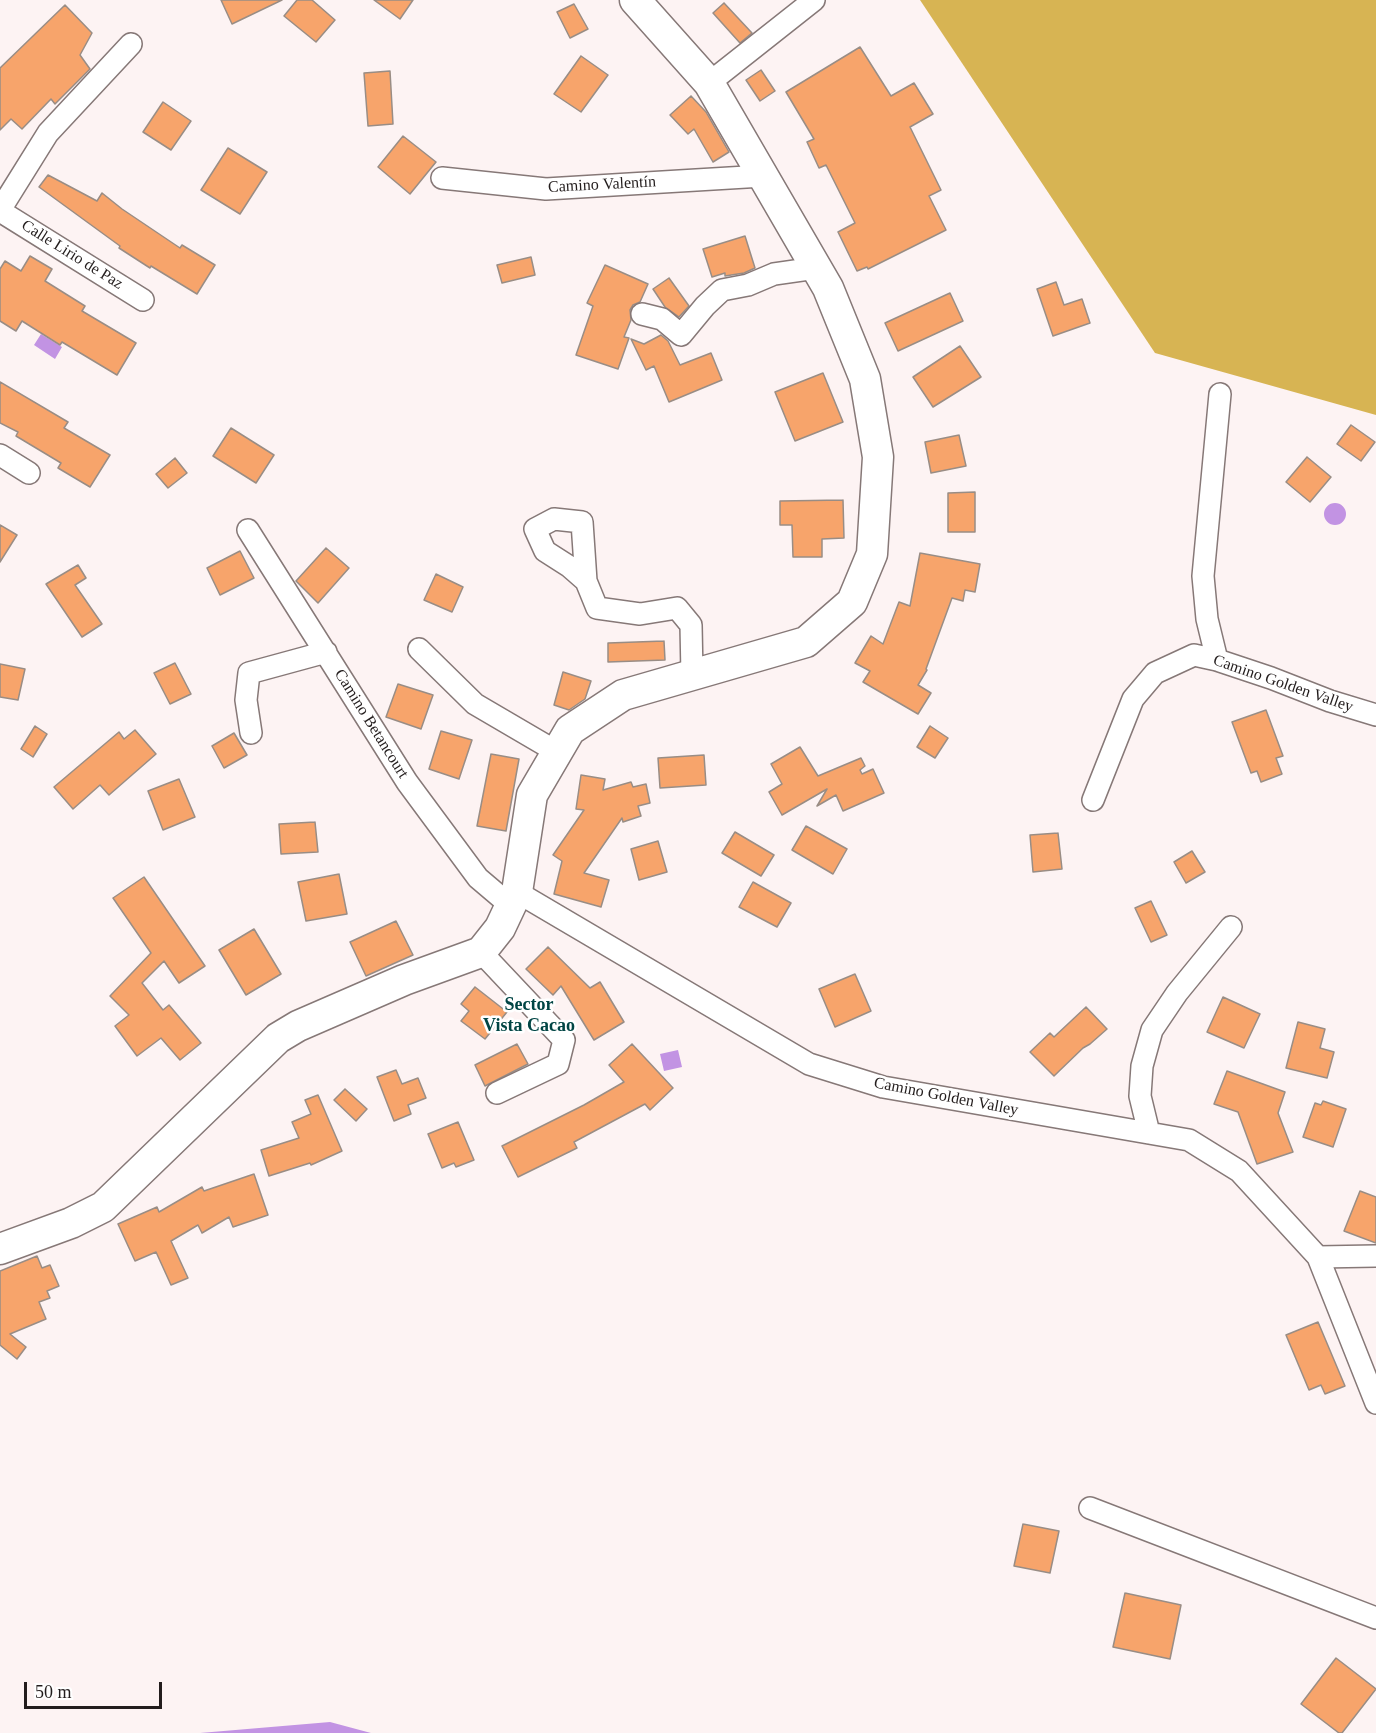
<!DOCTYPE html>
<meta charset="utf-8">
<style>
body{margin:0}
#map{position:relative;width:1376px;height:1733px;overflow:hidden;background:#fdf3f3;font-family:Georgia,serif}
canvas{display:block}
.scale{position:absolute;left:24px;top:1682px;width:138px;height:27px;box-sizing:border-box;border:3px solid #231d1d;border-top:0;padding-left:8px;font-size:18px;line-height:21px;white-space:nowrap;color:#231d1d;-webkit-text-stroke:4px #fff;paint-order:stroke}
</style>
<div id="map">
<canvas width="1376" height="1733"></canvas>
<div class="scale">50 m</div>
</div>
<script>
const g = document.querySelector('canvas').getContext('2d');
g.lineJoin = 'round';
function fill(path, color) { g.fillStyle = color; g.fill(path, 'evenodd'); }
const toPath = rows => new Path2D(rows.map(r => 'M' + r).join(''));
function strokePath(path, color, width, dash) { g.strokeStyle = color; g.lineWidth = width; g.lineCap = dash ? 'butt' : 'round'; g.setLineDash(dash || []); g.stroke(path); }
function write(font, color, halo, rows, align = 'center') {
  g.font = font + ' Georgia,serif'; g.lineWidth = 5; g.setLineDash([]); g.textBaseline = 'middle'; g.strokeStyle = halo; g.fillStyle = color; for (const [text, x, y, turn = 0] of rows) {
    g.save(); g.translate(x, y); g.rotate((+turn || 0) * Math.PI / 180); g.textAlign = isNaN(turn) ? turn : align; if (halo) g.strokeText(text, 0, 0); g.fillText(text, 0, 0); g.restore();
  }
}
const forest = toPath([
 [920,0,1376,0,1376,415,1155,353]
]);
const water = toPath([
 [41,334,62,347,55,359,34,345],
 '1324 514a11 11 0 1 1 22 0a11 11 0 1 1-22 0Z',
 [678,1050,682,1067,664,1071,660,1054],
 [330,1722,371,1733,200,1733]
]);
const building = toPath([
 [221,0,282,0,232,24,221,0],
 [297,0,312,0,335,20,316,42,284,16,297,0],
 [374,0,413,0,400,19,374,0],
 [724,3,752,33,740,43,713,13,724,3],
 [574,4,588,29,570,38,557,12,574,4],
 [65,5,92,33,80,55,90,69,55,104,51,99,22,129,11,119,0,130,0,68,65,5],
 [860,47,891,96,914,83,933,114,910,127,941,190,929,196,946,230,868,269,867,267,857,271,838,232,855,223,826,165,819,168,807,142,814,139,786,92,860,47],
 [581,56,608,75,581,112,554,94,581,56],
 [761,70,775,91,760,101,746,80,761,70],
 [390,71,393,124,368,126,364,73,390,71],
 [691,96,706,112,729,152,713,162,694,129,688,134,670,115,691,96],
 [163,102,191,121,171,150,143,132,163,102],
 [403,136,436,162,410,194,378,167,403,136],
 [228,148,267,172,240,214,201,190,228,148],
 [48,175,97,201,102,193,122,209,180,248,182,245,215,265,197,294,151,266,150,268,119,248,120,246,39,187,48,175],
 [745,236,755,268,744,273,725,276,725,273,712,277,703,249,745,236],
 [30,256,52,269,45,281,85,306,82,311,136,343,117,375,62,342,60,345,22,321,16,331,0,321,0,269,5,261,21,271,30,256],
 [531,257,535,275,502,283,497,265,531,257],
 [605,265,648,284,640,302,633,305,630,310,631,320,624,337,629,338,618,369,576,355,593,306,587,303,605,265],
 [669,278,689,306,679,317,665,307,653,289,669,278],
 [1056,282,1064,305,1082,299,1090,323,1053,336,1037,289,1056,282],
 [950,293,963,321,898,351,885,323,950,293],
 [661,335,668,341,680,365,711,353,722,380,669,402,654,366,646,370,631,339,644,344,661,335],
 [960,346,981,377,933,407,913,377,960,346],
 [823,373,843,422,795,441,775,392,823,373],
 [0,382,68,422,64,428,110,455,90,487,58,468,61,463,16,436,18,432,0,423,0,382],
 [1351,425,1375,442,1361,461,1337,444,1351,425],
 [231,428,274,455,256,483,213,456,231,428],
 [959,435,966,466,931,473,925,442,959,435],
 [1307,457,1331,477,1310,502,1286,482,1307,457],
 [175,458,187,473,168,488,156,474,175,458],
 [975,492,975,532,948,532,948,493,975,492],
 [843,500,844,538,822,539,822,557,793,557,792,525,780,525,780,501,843,500],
 [0,525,17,535,0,562,0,525],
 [326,548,349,568,318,603,296,581,326,548],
 [240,551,254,578,220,595,207,568,240,551],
 [920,553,980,564,975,592,965,590,963,601,952,598,926,669,927,670,918,685,931,693,918,714,863,682,870,671,855,663,871,636,883,644,899,602,910,606,920,553],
 [78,565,86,578,75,585,102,624,82,637,46,584,78,565],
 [436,574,463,587,452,612,424,600,436,574],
 [664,641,665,660,608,662,608,643,664,641],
 [175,663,191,694,170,704,154,673,175,663],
 [0,664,25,669,18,700,0,697,0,664],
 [563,672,591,681,585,699,569,710,554,705,563,672],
 [398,684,433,695,421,729,386,717,398,684],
 [1266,710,1283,756,1276,758,1282,774,1261,782,1257,771,1251,773,1232,722,1266,710],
 [35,726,47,734,33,757,21,749,35,726],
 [930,726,948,738,935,758,917,747,930,726],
 [135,730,156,754,109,795,100,785,73,809,54,787,119,732,124,739,135,730],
 [441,731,472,740,459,779,429,769,441,731],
 [234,733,247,755,224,768,212,746,234,733],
 [800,747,818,776,861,758,865,766,860,770,862,774,873,769,884,793,843,811,836,795,817,806,827,789,782,815,769,792,782,784,771,764,800,747],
 [491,754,519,759,506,831,477,826,491,754],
 [704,755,706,785,660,788,658,758,704,755],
 [581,775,605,779,603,790,631,782,633,787,646,784,650,803,638,806,641,816,623,822,622,818,584,873,609,880,601,907,554,894,562,861,553,855,584,810,576,809,581,775],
 [179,779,195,817,163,830,148,791,179,779],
 [315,822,318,852,281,854,279,824,315,822],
 [806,826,847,849,833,874,792,850,806,826],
 [735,832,774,855,761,876,722,853,735,832],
 [1058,833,1062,869,1033,872,1030,835,1058,833],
 [658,841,667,872,639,880,631,849,658,841],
 [1192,851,1205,872,1186,883,1174,862,1192,851],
 [339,874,347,914,306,921,298,882,339,874],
 [144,877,205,966,179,983,164,961,142,983,163,1010,169,1005,201,1043,180,1060,161,1038,137,1056,115,1026,129,1015,110,996,151,953,113,898,144,877],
 [753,882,791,903,777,927,739,907,753,882],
 [1151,901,1167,935,1151,942,1135,908,1151,901],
 [396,921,413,955,366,976,350,942,396,921],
 [254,929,281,974,246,995,219,950,254,929],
 [548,947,590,988,600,982,624,1022,594,1040,561,986,553,995,526,969,548,947],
 [855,974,871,1011,835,1027,819,989,855,974],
 [475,987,507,1012,485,1039,461,1021,469,1011,461,1004,475,987],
 [1223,997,1260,1014,1244,1048,1207,1032,1223,997],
 [1086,1007,1107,1029,1090,1044,1083,1048,1054,1076,1030,1052,1050,1033,1054,1037,1086,1007],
 [1298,1022,1325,1029,1320,1048,1334,1052,1327,1078,1286,1068,1298,1022],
 [517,1044,528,1064,485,1086,475,1065,517,1044],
 [632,1044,673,1088,650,1110,645,1104,574,1142,577,1148,518,1177,502,1146,584,1105,624,1082,609,1065,632,1044],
 [396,1070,402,1084,418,1078,426,1098,408,1105,411,1114,394,1121,377,1077,396,1070],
 [1227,1071,1285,1092,1278,1113,1293,1152,1257,1164,1238,1112,1214,1104,1227,1071],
 [345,1089,367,1109,356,1121,334,1100,345,1089],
 [318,1095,342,1151,311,1165,310,1163,269,1176,261,1150,299,1138,292,1122,311,1114,305,1100,318,1095],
 [1323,1101,1346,1109,1333,1147,1303,1137,1315,1103,1321,1105,1323,1101],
 [458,1122,474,1160,456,1167,454,1163,442,1168,428,1134,458,1122],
 [254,1174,268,1215,233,1227,229,1217,202,1233,198,1225,171,1241,188,1278,171,1285,156,1252,135,1261,118,1224,157,1207,159,1212,202,1187,204,1191,254,1174],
 [1360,1191,1376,1197,1376,1243,1344,1231,1360,1191],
 [37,1256,42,1268,50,1265,59,1286,47,1291,50,1298,39,1302,46,1319,10,1334,26,1347,17,1359,0,1345,0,1271,37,1256],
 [1318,1322,1345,1386,1325,1394,1321,1385,1309,1390,1286,1335,1318,1322],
 [1023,1524,1059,1531,1050,1573,1014,1566,1023,1524],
 [1125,1593,1181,1605,1170,1659,1113,1647,1125,1593],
 [1336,1658,1376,1689,1342,1733,1339,1733,1301,1704,1336,1658]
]);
const street = toPath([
 [709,83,814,0],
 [442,178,546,189,763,176],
 [0,210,48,133,131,44],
 [0,211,143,300],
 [642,314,662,319,681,335,705,306,722,290,748,285,774,274,816,268],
 [0,455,29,473],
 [248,530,407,782,478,878,511,906],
 [586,581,570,567,545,551,535,529,554,519,582,522,586,581,597,608,640,614,677,608,691,625,692,675],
 [419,649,475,704,557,752],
 [1217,660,1207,619,1203,576,1220,394],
 [251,733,246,700,249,673,326,652],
 [1093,800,1133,699,1155,673,1194,655,1217,660,1271,678,1330,701,1376,715],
 [517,892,809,1064,883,1087,1189,1140,1239,1171,1318,1257,1376,1256],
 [481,952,564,1040,558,1064,497,1093],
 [1149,1133,1140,1096,1142,1066,1152,1030,1177,993,1231,927],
 [1318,1257,1376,1403],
 [1090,1508,1376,1618]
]);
const secondary = toPath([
 [0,1249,71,1223,103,1207,278,1038,298,1026,404,980,481,952,500,928,517,892,532,795,570,730,623,695,806,642,852,602,872,554,878,457,865,379,828,288,709,83,635,0]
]);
const streetNames = [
 ["Camino Valentín",602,185,-3],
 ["Calle Lirio de Paz",72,255,32],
 ["Camino Golden Valley",1283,684,19],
 ["Camino Betancourt",371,724,58],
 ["Camino Golden Valley",946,1097,11]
];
const neighbourhoodNames = [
 ["Sector",529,1005],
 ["Vista Cacao",529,1026]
];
fill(forest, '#d7b453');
fill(water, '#c293e3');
fill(building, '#f7a46b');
strokePath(building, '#998d85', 1.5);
strokePath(street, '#867877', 24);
strokePath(secondary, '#867877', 33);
strokePath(street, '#fff', 21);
strokePath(secondary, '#fff', 30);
write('16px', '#231d1d', '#fff', streetNames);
write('bold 18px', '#014544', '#fff', neighbourhoodNames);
</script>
